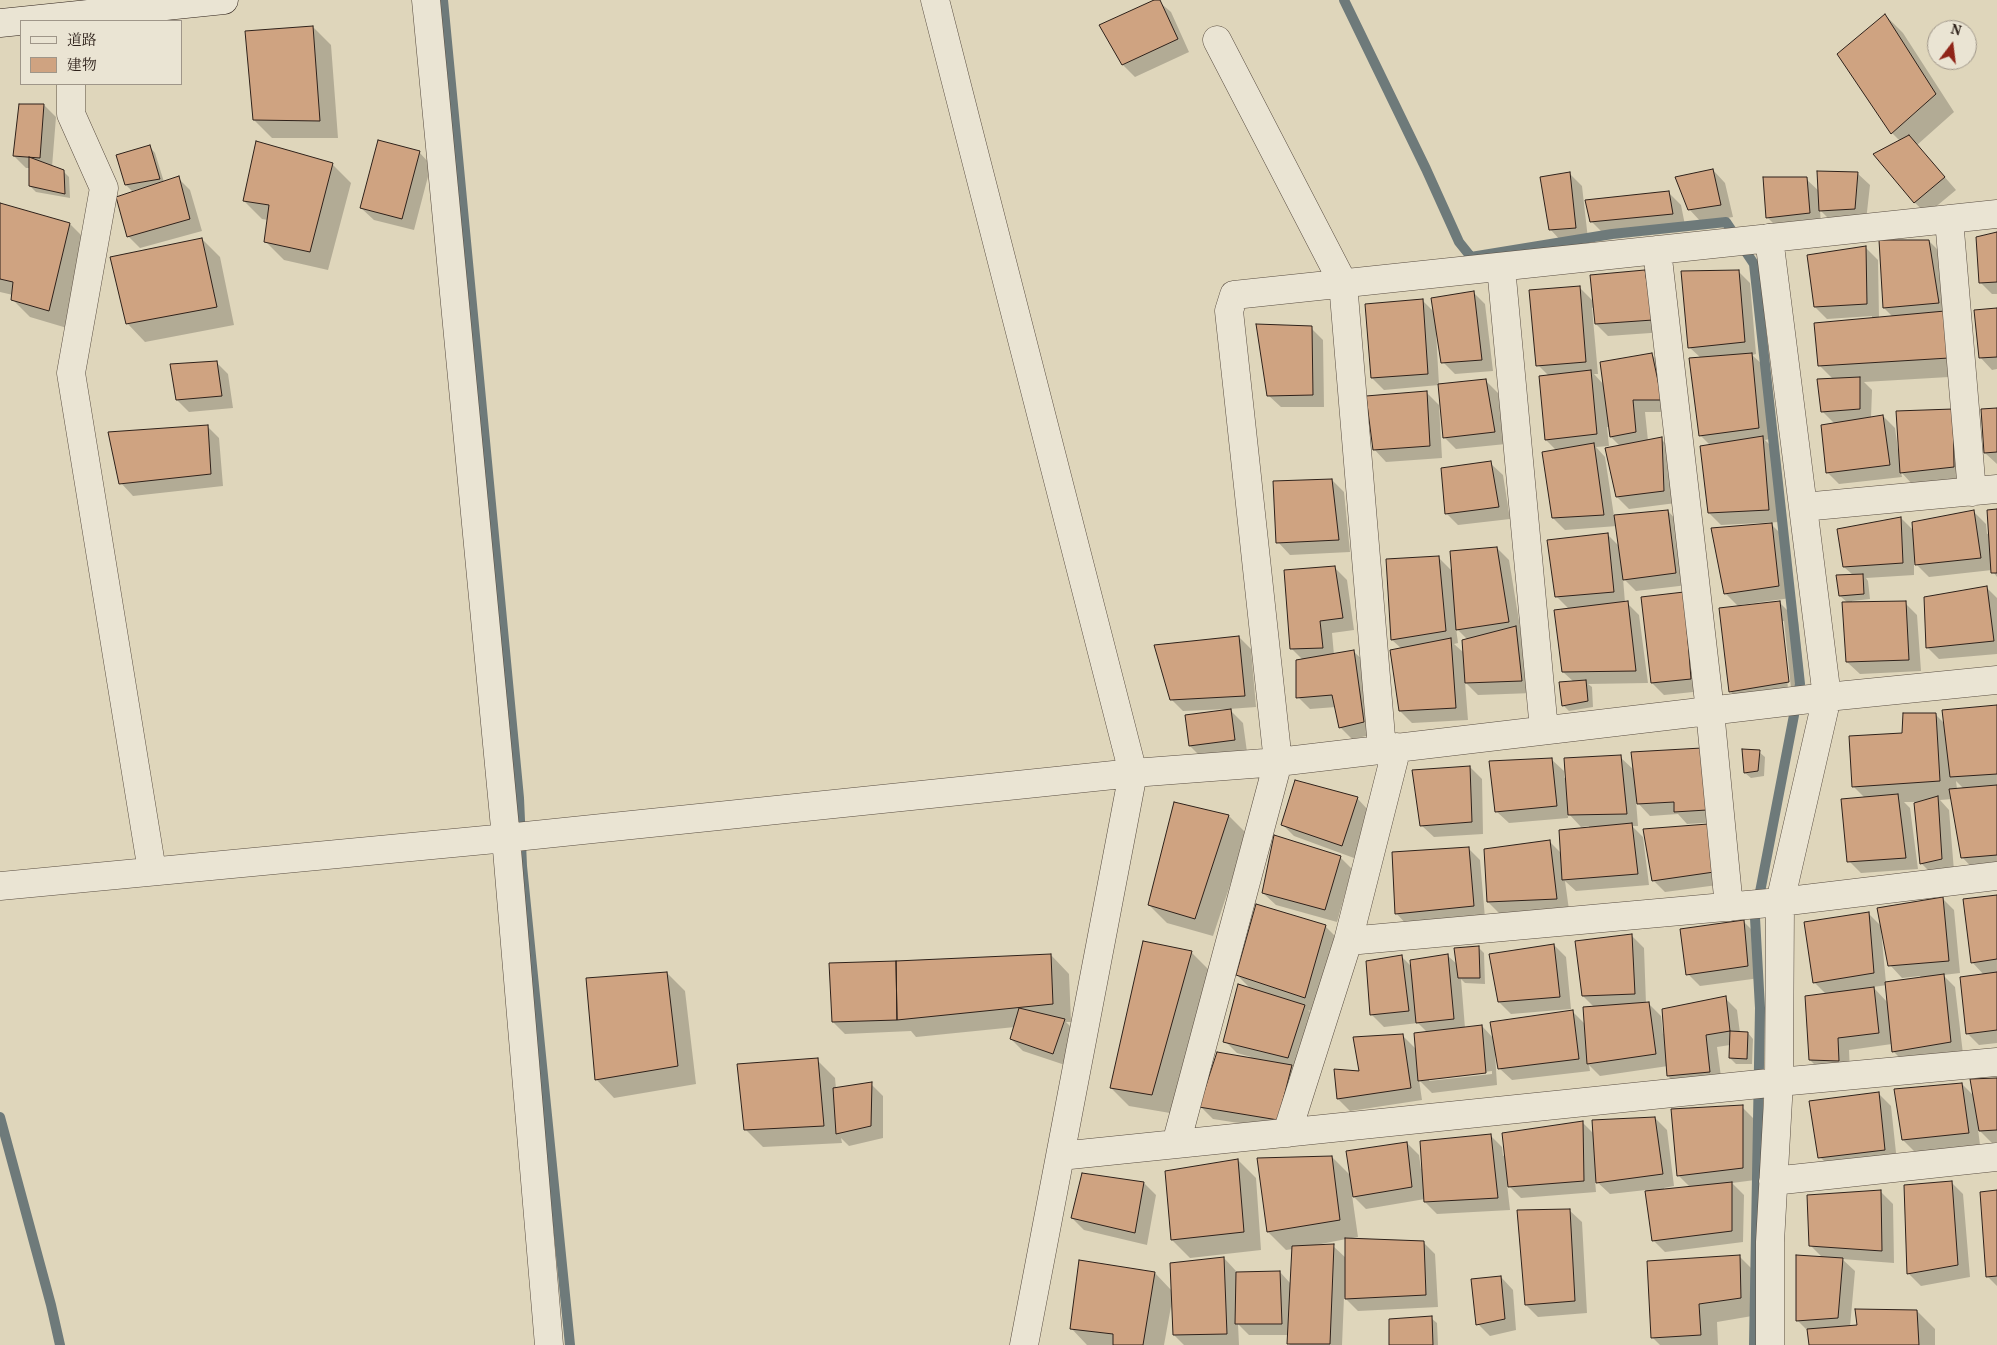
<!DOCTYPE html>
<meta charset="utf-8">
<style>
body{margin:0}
#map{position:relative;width:1997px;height:1345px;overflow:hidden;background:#dfd6bb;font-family:Vollkorn,"Noto Serif JP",serif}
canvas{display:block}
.legend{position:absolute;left:20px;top:20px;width:162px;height:65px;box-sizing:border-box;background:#eae4d3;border:1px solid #9f9689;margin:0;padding:6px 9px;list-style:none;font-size:15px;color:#2e211a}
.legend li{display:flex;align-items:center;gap:10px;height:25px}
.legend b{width:25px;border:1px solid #9f9689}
.north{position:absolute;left:1927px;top:20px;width:50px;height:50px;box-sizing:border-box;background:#eae4d3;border:1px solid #9f9689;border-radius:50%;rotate:15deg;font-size:14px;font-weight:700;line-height:20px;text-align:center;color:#2e211a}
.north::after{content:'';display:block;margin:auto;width:18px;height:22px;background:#8f2418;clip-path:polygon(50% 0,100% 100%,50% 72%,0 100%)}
</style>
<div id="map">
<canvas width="1997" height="1345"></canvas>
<ul class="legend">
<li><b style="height:6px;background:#eae4d3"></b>道路</li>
<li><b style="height:14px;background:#cfa381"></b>建物</li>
</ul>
<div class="north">N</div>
</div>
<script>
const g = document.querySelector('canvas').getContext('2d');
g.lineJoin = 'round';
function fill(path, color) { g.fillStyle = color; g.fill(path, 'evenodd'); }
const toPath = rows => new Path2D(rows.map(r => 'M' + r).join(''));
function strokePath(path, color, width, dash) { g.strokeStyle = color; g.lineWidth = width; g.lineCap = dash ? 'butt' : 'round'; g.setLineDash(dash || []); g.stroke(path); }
const shadow = toPath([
 [1157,0,1171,12,1189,52,1135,77,1123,65],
 [1885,15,1903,33,1954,112,1917,145,1956,190,1927,214,1914,202,1900,141,1892,133,1839,55],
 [313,27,331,45,338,138,272,138,254,120],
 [44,105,56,117,52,167,63,171,69,177,70,198,36,192,30,186,30,168,26,168,14,156],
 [150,147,155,153,164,182,178,178,190,190,202,231,140,248,128,236,140,191,139,189,132,191,126,185],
 [419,152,431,165,414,230,374,220,361,208],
 [332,164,351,183,328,270,284,260,266,242,268,220,262,219,244,201],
 [1713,170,1725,183,1733,217,1701,222,1689,209],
 [1857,173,1870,185,1866,221,1833,223,1820,210,1821,225,1780,230,1768,218,1765,179,1806,179,1820,192],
 [1570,174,1582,186,1588,239,1562,242,1550,229],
 [1668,192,1681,205,1685,225,1604,234,1591,221],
 [0,204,70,224,88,242,67,328,30,317,12,299,13,295,0,292],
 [1997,234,1997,294,1992,294,1980,282],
 [202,239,220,257,234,325,145,342,127,323],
 [1929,241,1941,253,1966,376,1864,382,1872,390,1871,418,1883,416,1895,428,1898,450,1952,410,1965,478,1913,485,1901,472,1902,477,1839,484,1827,472,1835,424,1823,412,1833,379,1820,366,1872,319,1872,316,1827,319,1815,307,1866,248,1878,260,1879,318,1893,317,1884,308],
 [1645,271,1657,284,1665,332,1608,336,1596,324,1594,307,1592,308,1598,374,1594,374,1604,385,1652,355,1664,367,1673,412,1645,412,1648,441,1661,439,1673,451,1676,503,1629,509,1617,497,1620,446,1611,437,1609,427,1607,427,1609,446,1596,447,1605,457,1614,516,1668,511,1680,524,1688,585,1636,591,1623,578,1625,603,1627,603,1639,615,1648,683,1588,684,1592,687,1593,707,1569,711,1563,705,1574,682,1563,672,1570,610,1556,596,1607,534,1620,547,1617,526,1565,530,1553,518,1557,451,1546,440,1549,376,1538,365,1579,287,1594,302],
 [1738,271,1750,283,1756,354,1752,355,1764,366,1770,439,1765,440,1775,450,1780,522,1721,525,1709,513,1711,446,1700,435,1701,358,1689,347],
 [1473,292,1485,304,1493,371,1455,374,1443,362,1438,332,1436,332,1439,385,1486,381,1498,393,1506,444,1456,449,1444,437,1439,385,1384,390,1372,378,1422,300,1435,313],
 [1997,309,1997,369,1992,370,1980,357],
 [1311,328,1323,340,1324,407,1281,407,1268,395],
 [216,362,228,374,233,408,189,412,177,400],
 [1427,393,1439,405,1442,458,1386,462,1374,449],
 [1997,409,1997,464,1985,453],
 [207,426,219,438,223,486,133,496,121,483],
 [1490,463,1503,475,1510,519,1458,525,1446,513],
 [1332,480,1344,492,1350,552,1290,555,1278,542],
 [1997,510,1997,577,1992,570,1929,577,1914,562,1914,575,1866,578,1868,581,1870,599,1852,601,1852,603,1905,603,1917,615,1921,671,1860,674,1847,662,1848,603,1840,596,1853,575,1844,567,1901,518,1914,531,1974,512,1986,524,1987,534,1990,533],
 [1770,523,1784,537,1791,598,1740,605,1740,607,1780,603,1798,621,1806,700,1748,709,1730,691,1739,607,1725,593],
 [1781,621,1784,621,1791,688,1788,688],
 [1497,548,1509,560,1521,633,1527,640,1533,693,1478,695,1465,682,1468,720,1412,723,1400,711,1402,649,1392,640,1438,557,1453,572],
 [1456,628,1468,640,1464,653,1454,644,1458,643],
 [1335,568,1347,580,1354,630,1332,633,1334,655,1353,651,1366,663,1376,734,1352,739,1340,727,1336,707,1310,709,1298,697,1303,660,1291,648],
 [1986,587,1997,598,1997,654,1939,659,1927,647],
 [1684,593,1703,691,1664,695,1652,683],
 [1239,637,1251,649,1256,707,1229,709,1243,723,1247,752,1202,758,1190,746,1227,711,1227,709,1183,711,1171,699],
 [1997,706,1997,874,1980,876,1962,857,1952,799,1940,800,1949,810,1954,871,1933,875,1921,863,1915,802,1904,802,1910,808,1918,869,1861,873,1849,861,1865,798,1853,786,1903,734,1935,714,1945,724],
 [1956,781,1964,789,1957,789],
 [1702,749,1719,822,1687,824,1678,814,1650,816,1636,801,1638,826,1632,826,1643,837,1649,885,1576,891,1565,881,1569,910,1500,914,1488,902,1550,842,1562,854,1589,829,1589,826,1581,827,1568,813,1568,818,1509,823,1496,811,1551,759,1564,771,1564,778,1620,757,1635,771],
 [1759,752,1765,757,1764,776,1751,778,1745,773],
 [1470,767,1482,779,1483,834,1434,837,1421,825],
 [1357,798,1369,811,1354,858,1294,836,1282,824],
 [1175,804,1229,816,1247,834,1213,936,1167,923,1149,905],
 [1708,826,1725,884,1665,892,1653,880],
 [1468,848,1480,860,1485,918,1408,926,1396,913],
 [1340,857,1352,869,1337,922,1276,905,1263,893],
 [1997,896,1997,1043,1979,1045,1967,1033,1984,975,1972,962],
 [1942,898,1954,910,1960,973,1943,975,1955,987,1963,1054,1905,1063,1893,1051,1892,1044,1849,1050,1850,1073,1822,1072,1810,1060,1826,994,1814,982,1868,913,1882,927],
 [1883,929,1890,965,1902,978,1920,976,1921,978,1886,983,1881,930],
 [1887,985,1888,1003,1873,987],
 [1744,922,1756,934,1760,978,1700,986,1688,974],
 [1325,926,1343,944,1323,1015,1308,1010,1317,1019,1300,1069,1293,1067,1304,1079,1290,1131,1213,1119,1201,1107,1251,1057,1237,1053,1225,1041,1252,990,1237,975],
 [1632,936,1644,948,1646,1004,1649,1004,1661,1016,1663,1034,1725,998,1737,1010,1740,1033,1748,1033,1753,1039,1752,1064,1736,1064,1730,1058,1730,1045,1717,1047,1722,1084,1680,1088,1668,1076,1668,1066,1600,1076,1589,1065,1590,1071,1512,1080,1499,1068,1497,1053,1495,1053,1497,1085,1432,1093,1419,1080,1422,1100,1350,1111,1338,1099,1361,1072,1402,1035,1417,1050,1428,1033,1418,1023,1384,1027,1372,1015,1402,957,1412,967,1448,956,1458,965,1478,947,1484,953,1485,984,1465,983,1461,979,1465,1028,1482,1026,1494,1039,1573,1012,1586,1025,1594,1007,1583,996],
 [1492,1071,1492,1074,1429,1081,1429,1079],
 [1554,945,1566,957,1571,1009,1511,1014,1499,1002],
 [1191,952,1209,970,1170,1113,1129,1106,1111,1088],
 [1051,955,1069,974,1071,1022,1066,1022,1076,1032,1065,1065,1023,1051,1011,1039,1015,1027,916,1037,911,1031,845,1034,833,1022],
 [667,973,685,991,696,1084,614,1098,596,1079],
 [817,1060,835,1078,836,1089,871,1084,883,1096,883,1138,849,1146,841,1138,842,1143,763,1147,745,1129],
 [1997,1079,1997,1142,1992,1143,1978,1129,1980,1145,1915,1152,1903,1140,1962,1084,1974,1096],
 [1879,1094,1891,1106,1897,1162,1832,1169,1820,1157],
 [1742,1107,1754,1119,1755,1180,1732,1183,1744,1195,1743,1242,1665,1252,1653,1240,1646,1190,1610,1194,1595,1180,1596,1192,1521,1198,1507,1184,1510,1210,1437,1214,1425,1202,1425,1199,1366,1209,1352,1195,1358,1237,1352,1238,1423,1242,1435,1254,1438,1307,1358,1311,1344,1297,1342,1345,1290,1345,1288,1343,1289,1335,1249,1335,1238,1324,1239,1345,1184,1345,1174,1335,1172,1301,1164,1345,1087,1345,1071,1328,1155,1273,1172,1291,1224,1258,1236,1271,1236,1273,1280,1272,1291,1284,1293,1249,1286,1250,1268,1232,1259,1159,1332,1157,1351,1176,1407,1143,1419,1155,1421,1169,1423,1169,1490,1135,1502,1147,1503,1156,1582,1122,1594,1134,1655,1118,1667,1130,1674,1186,1664,1188,1664,1190,1690,1187,1679,1176],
 [1346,1239,1346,1258,1333,1246,1316,1246,1316,1245],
 [1238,1160,1256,1178,1261,1250,1190,1258,1172,1240],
 [1083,1174,1144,1183,1156,1195,1147,1245,1084,1230,1072,1218],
 [1951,1182,1963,1194,1970,1277,1921,1286,1909,1274],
 [1881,1192,1893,1204,1894,1263,1842,1259,1855,1271,1850,1327,1917,1311,1935,1329,1935,1345,1810,1345,1809,1332,1797,1320,1823,1258,1810,1245],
 [1997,1192,1997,1286,1987,1276],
 [1569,1210,1582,1222,1587,1313,1538,1317,1526,1305],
 [1740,1257,1758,1275,1758,1315,1717,1322,1718,1345,1660,1345,1652,1337],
 [1501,1277,1513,1290,1516,1330,1490,1336,1478,1324],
 [1431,1318,1437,1323,1438,1345,1390,1345]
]);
const stream = toPath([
 [443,0,519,798,522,866,570,1345],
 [1344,0,1426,169,1459,242,1471,257,1612,234,1726,222,1754,264,1800,684,1755,918,1760,1008,1754,1345],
 [0,1117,51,1305,60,1345]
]);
const building = toPath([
 [1154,0,1160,0,1178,39,1122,65,1099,25,1154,0],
 [1885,14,1936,94,1891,134,1837,54,1885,14],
 [313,26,320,121,253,120,245,31,313,26],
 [19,104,44,104,40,158,13,156,19,104],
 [1909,135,1945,177,1914,203,1873,154,1909,135],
 [378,140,420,151,402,219,360,208,378,140],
 [256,141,333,163,310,252,264,242,269,205,243,201,256,141],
 [150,145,160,179,125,185,116,155,150,145],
 [29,157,64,170,65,194,29,186,29,157],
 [1713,169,1721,205,1688,210,1675,177,1713,169],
 [1817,171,1858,172,1855,209,1819,211,1817,171],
 [1570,172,1576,228,1549,230,1540,177,1570,172],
 [179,176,190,219,127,237,116,197,179,176],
 [1763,177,1807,177,1810,213,1766,218,1763,177],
 [1669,191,1673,214,1590,222,1585,200,1669,191],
 [0,203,70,223,49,311,11,300,13,282,0,279,0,203],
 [1997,232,1997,282,1979,283,1976,237,1997,232],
 [202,238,217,307,126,324,110,257,202,238],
 [1879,240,1929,240,1939,303,1883,308,1879,240],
 [1866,246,1867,304,1814,307,1807,255,1866,246],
 [1645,270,1653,320,1595,324,1590,275,1645,270],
 [1739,270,1745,342,1688,348,1681,271,1739,270],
 [1580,286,1586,362,1536,366,1529,290,1580,286],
 [1474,291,1482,360,1441,363,1431,298,1474,291],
 [1423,299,1428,374,1371,378,1365,304,1423,299],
 [1997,308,1997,357,1979,358,1974,310,1997,308],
 [1945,311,1949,358,1818,366,1814,323,1945,311],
 [1256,324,1312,326,1313,395,1267,396,1256,324],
 [1652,353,1662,400,1633,400,1636,432,1610,437,1600,362,1652,353],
 [1752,353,1759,428,1699,436,1689,358,1752,353],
 [217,361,222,396,176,400,170,364,217,361],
 [1591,370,1597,434,1545,440,1539,376,1591,370],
 [1860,377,1860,409,1821,412,1817,379,1860,377],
 [1486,379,1495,432,1443,438,1438,384,1486,379],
 [1427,391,1430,446,1373,450,1366,396,1427,391],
 [1997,408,1997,452,1984,453,1981,409,1997,408],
 [1953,409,1954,467,1900,473,1896,411,1953,409],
 [1883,415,1890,465,1826,473,1821,425,1883,415],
 [208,425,211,474,119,484,108,432,208,425],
 [1763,436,1769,510,1708,513,1700,446,1763,436],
 [1662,437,1664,491,1616,497,1605,448,1662,437],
 [1594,443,1604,515,1552,518,1542,452,1594,443],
 [1491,461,1499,507,1445,514,1441,468,1491,461],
 [1332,479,1339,540,1276,543,1273,481,1332,479],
 [1997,509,1997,573,1991,573,1987,510,1997,509],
 [1668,510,1676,573,1623,580,1614,515,1668,510],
 [1974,510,1981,558,1915,565,1912,522,1974,510],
 [1901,517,1903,563,1843,567,1837,529,1901,517],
 [1772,523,1779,586,1724,594,1711,528,1772,523],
 [1608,533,1614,592,1555,597,1547,540,1608,533],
 [1497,547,1509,622,1456,630,1450,551,1497,547],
 [1439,556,1446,631,1391,640,1386,559,1439,556],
 [1335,566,1343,618,1320,621,1323,648,1290,649,1284,570,1335,566],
 [1863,574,1864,594,1839,596,1836,575,1863,574],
 [1987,586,1994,641,1926,648,1924,597,1987,586],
 [1684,592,1691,679,1651,683,1641,597,1684,592],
 [1628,601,1636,671,1562,672,1554,610,1628,601],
 [1780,601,1789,682,1729,692,1719,608,1780,601],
 [1906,601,1909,660,1846,662,1842,602,1906,601],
 [1516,626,1522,681,1465,683,1462,640,1516,626],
 [1239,636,1245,696,1170,700,1154,645,1239,636],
 [1451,638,1456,708,1399,711,1390,650,1451,638],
 [1354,650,1364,722,1339,728,1332,695,1296,698,1296,660,1354,650],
 [1586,680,1588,701,1562,706,1559,682,1586,680],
 [1997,705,1997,774,1950,777,1942,710,1997,705],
 [1231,709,1235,740,1189,746,1185,715,1231,709],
 [1903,713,1936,713,1940,781,1852,787,1849,736,1902,733,1903,713],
 [1702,748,1707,810,1674,812,1674,802,1637,804,1631,752,1702,748],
 [1742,749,1760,750,1758,771,1744,773,1742,749],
 [1621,755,1627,814,1568,815,1564,758,1621,755],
 [1552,758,1557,806,1495,812,1489,761,1552,758],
 [1470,766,1472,822,1420,826,1412,770,1470,766],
 [1295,780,1358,797,1342,846,1281,825,1295,780],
 [1997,785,1997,855,1961,858,1949,789,1997,785],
 [1898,794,1906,858,1847,862,1841,799,1898,794],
 [1938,796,1942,859,1920,864,1914,803,1938,796],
 [1174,802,1229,815,1195,919,1148,905,1174,802],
 [1632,823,1638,874,1562,880,1559,830,1632,823],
 [1708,824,1714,872,1652,881,1643,829,1708,824],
 [1274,835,1341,856,1325,910,1262,893,1274,835],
 [1550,840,1557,899,1487,902,1484,849,1550,840],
 [1469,847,1474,906,1395,914,1392,852,1469,847],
 [1997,895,1997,959,1971,963,1963,899,1997,895],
 [1943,897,1949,961,1888,966,1877,908,1943,897],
 [1256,904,1326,925,1305,998,1236,975,1256,904],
 [1869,912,1874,973,1813,983,1804,922,1869,912],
 [1744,920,1748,966,1686,975,1680,929,1744,920],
 [1632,934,1635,994,1582,996,1575,941,1632,934],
 [1143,941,1192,951,1152,1095,1110,1088,1143,941],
 [1554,944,1560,997,1498,1002,1489,954,1554,944],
 [1479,946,1480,978,1458,978,1454,948,1479,946],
 [1051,954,1053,1004,897,1020,896,961,1051,954],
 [1448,954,1454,1019,1416,1023,1410,960,1448,954],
 [1402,955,1409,1011,1370,1015,1366,961,1402,955],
 [896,961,897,1020,832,1022,829,963,896,961],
 [667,972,678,1066,595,1080,586,978,667,972],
 [1997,972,1997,1030,1966,1034,1960,977,1997,972],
 [1944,974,1951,1042,1892,1052,1885,982,1944,974],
 [1238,984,1305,1005,1288,1058,1223,1042,1238,984],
 [1874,987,1879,1033,1838,1038,1839,1061,1809,1060,1805,996,1874,987],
 [1726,996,1730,1031,1706,1035,1710,1072,1667,1076,1662,1009,1726,996],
 [1649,1002,1656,1054,1587,1064,1583,1007,1649,1002],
 [1019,1008,1065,1019,1053,1054,1010,1039,1019,1008],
 [1573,1010,1579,1059,1498,1069,1490,1022,1573,1010],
 [1482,1025,1486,1073,1418,1081,1414,1033,1482,1025],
 [1730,1031,1748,1032,1747,1059,1729,1058,1730,1031],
 [1403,1034,1411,1088,1337,1099,1334,1069,1359,1071,1353,1037,1403,1034],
 [1217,1052,1292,1065,1278,1120,1199,1107,1217,1052],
 [818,1058,824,1126,744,1130,737,1064,818,1058],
 [1997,1078,1997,1130,1979,1131,1970,1079,1997,1078],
 [872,1082,871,1126,836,1134,833,1088,872,1082],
 [1962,1083,1969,1133,1902,1140,1894,1089,1962,1083],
 [1879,1092,1885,1150,1818,1158,1809,1101,1879,1092],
 [1743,1105,1743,1168,1677,1176,1671,1109,1743,1105],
 [1655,1117,1663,1174,1596,1183,1592,1120,1655,1117],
 [1583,1121,1584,1181,1508,1187,1502,1133,1583,1121],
 [1491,1134,1498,1198,1424,1202,1420,1141,1491,1134],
 [1407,1142,1412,1187,1353,1197,1346,1151,1407,1142],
 [1332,1156,1340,1220,1267,1232,1257,1158,1332,1156],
 [1238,1159,1244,1232,1171,1240,1165,1171,1238,1159],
 [1082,1173,1144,1182,1135,1233,1071,1218,1082,1173],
 [1952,1181,1958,1265,1907,1274,1904,1185,1952,1181],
 [1732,1182,1732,1231,1652,1241,1645,1191,1732,1182],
 [1881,1190,1882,1251,1809,1246,1807,1195,1881,1190],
 [1997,1190,1997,1276,1986,1277,1980,1192,1997,1190],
 [1570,1209,1575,1301,1525,1305,1517,1210,1570,1209],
 [1345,1238,1424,1241,1426,1295,1345,1299,1345,1238],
 [1334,1244,1330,1344,1287,1344,1292,1246,1334,1244],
 [1740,1255,1741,1298,1699,1304,1701,1335,1651,1338,1647,1261,1740,1255],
 [1796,1255,1843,1258,1838,1318,1796,1321,1796,1255],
 [1224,1257,1227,1334,1173,1335,1170,1263,1224,1257],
 [1079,1260,1155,1272,1143,1345,1113,1345,1113,1334,1070,1329,1079,1260],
 [1280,1271,1282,1324,1235,1324,1236,1272,1280,1271],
 [1501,1276,1505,1319,1476,1325,1471,1279,1501,1276],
 [1855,1309,1917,1310,1919,1345,1809,1345,1807,1329,1857,1325,1855,1309],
 [1432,1316,1433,1345,1389,1345,1389,1319,1432,1316]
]);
const street = toPath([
 [426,0,506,838,549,1345],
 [935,0,1133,773,1024,1345],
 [1217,40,1343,283,1382,749],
 [71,84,71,114,104,188,71,373,152,871],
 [1949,219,1972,492],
 [1769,238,1827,697,1780,902,1779,1082,1770,1242,1770,1345],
 [1657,250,1710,711,1729,907],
 [1501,267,1544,730],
 [1803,507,1997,489],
 [0,886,506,838,1133,773,1278,762,1827,697,1997,680],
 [1348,941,1397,747],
 [1287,1133,1348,941,1780,902,1997,876],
 [1176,1144,1278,762,1229,311,1234,295,1997,214],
 [1060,1156,1779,1082,1997,1062],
 [1773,1181,1997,1157]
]);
const secondary = toPath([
 [0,23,224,0]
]);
fill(shadow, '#0003');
strokePath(stream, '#6e7a7a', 10);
fill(building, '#cfa381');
strokePath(building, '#2e211a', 1);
strokePath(street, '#5a4e42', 29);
strokePath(secondary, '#2e211a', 29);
strokePath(street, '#eae4d3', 28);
strokePath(secondary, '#eae4d3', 28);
</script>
